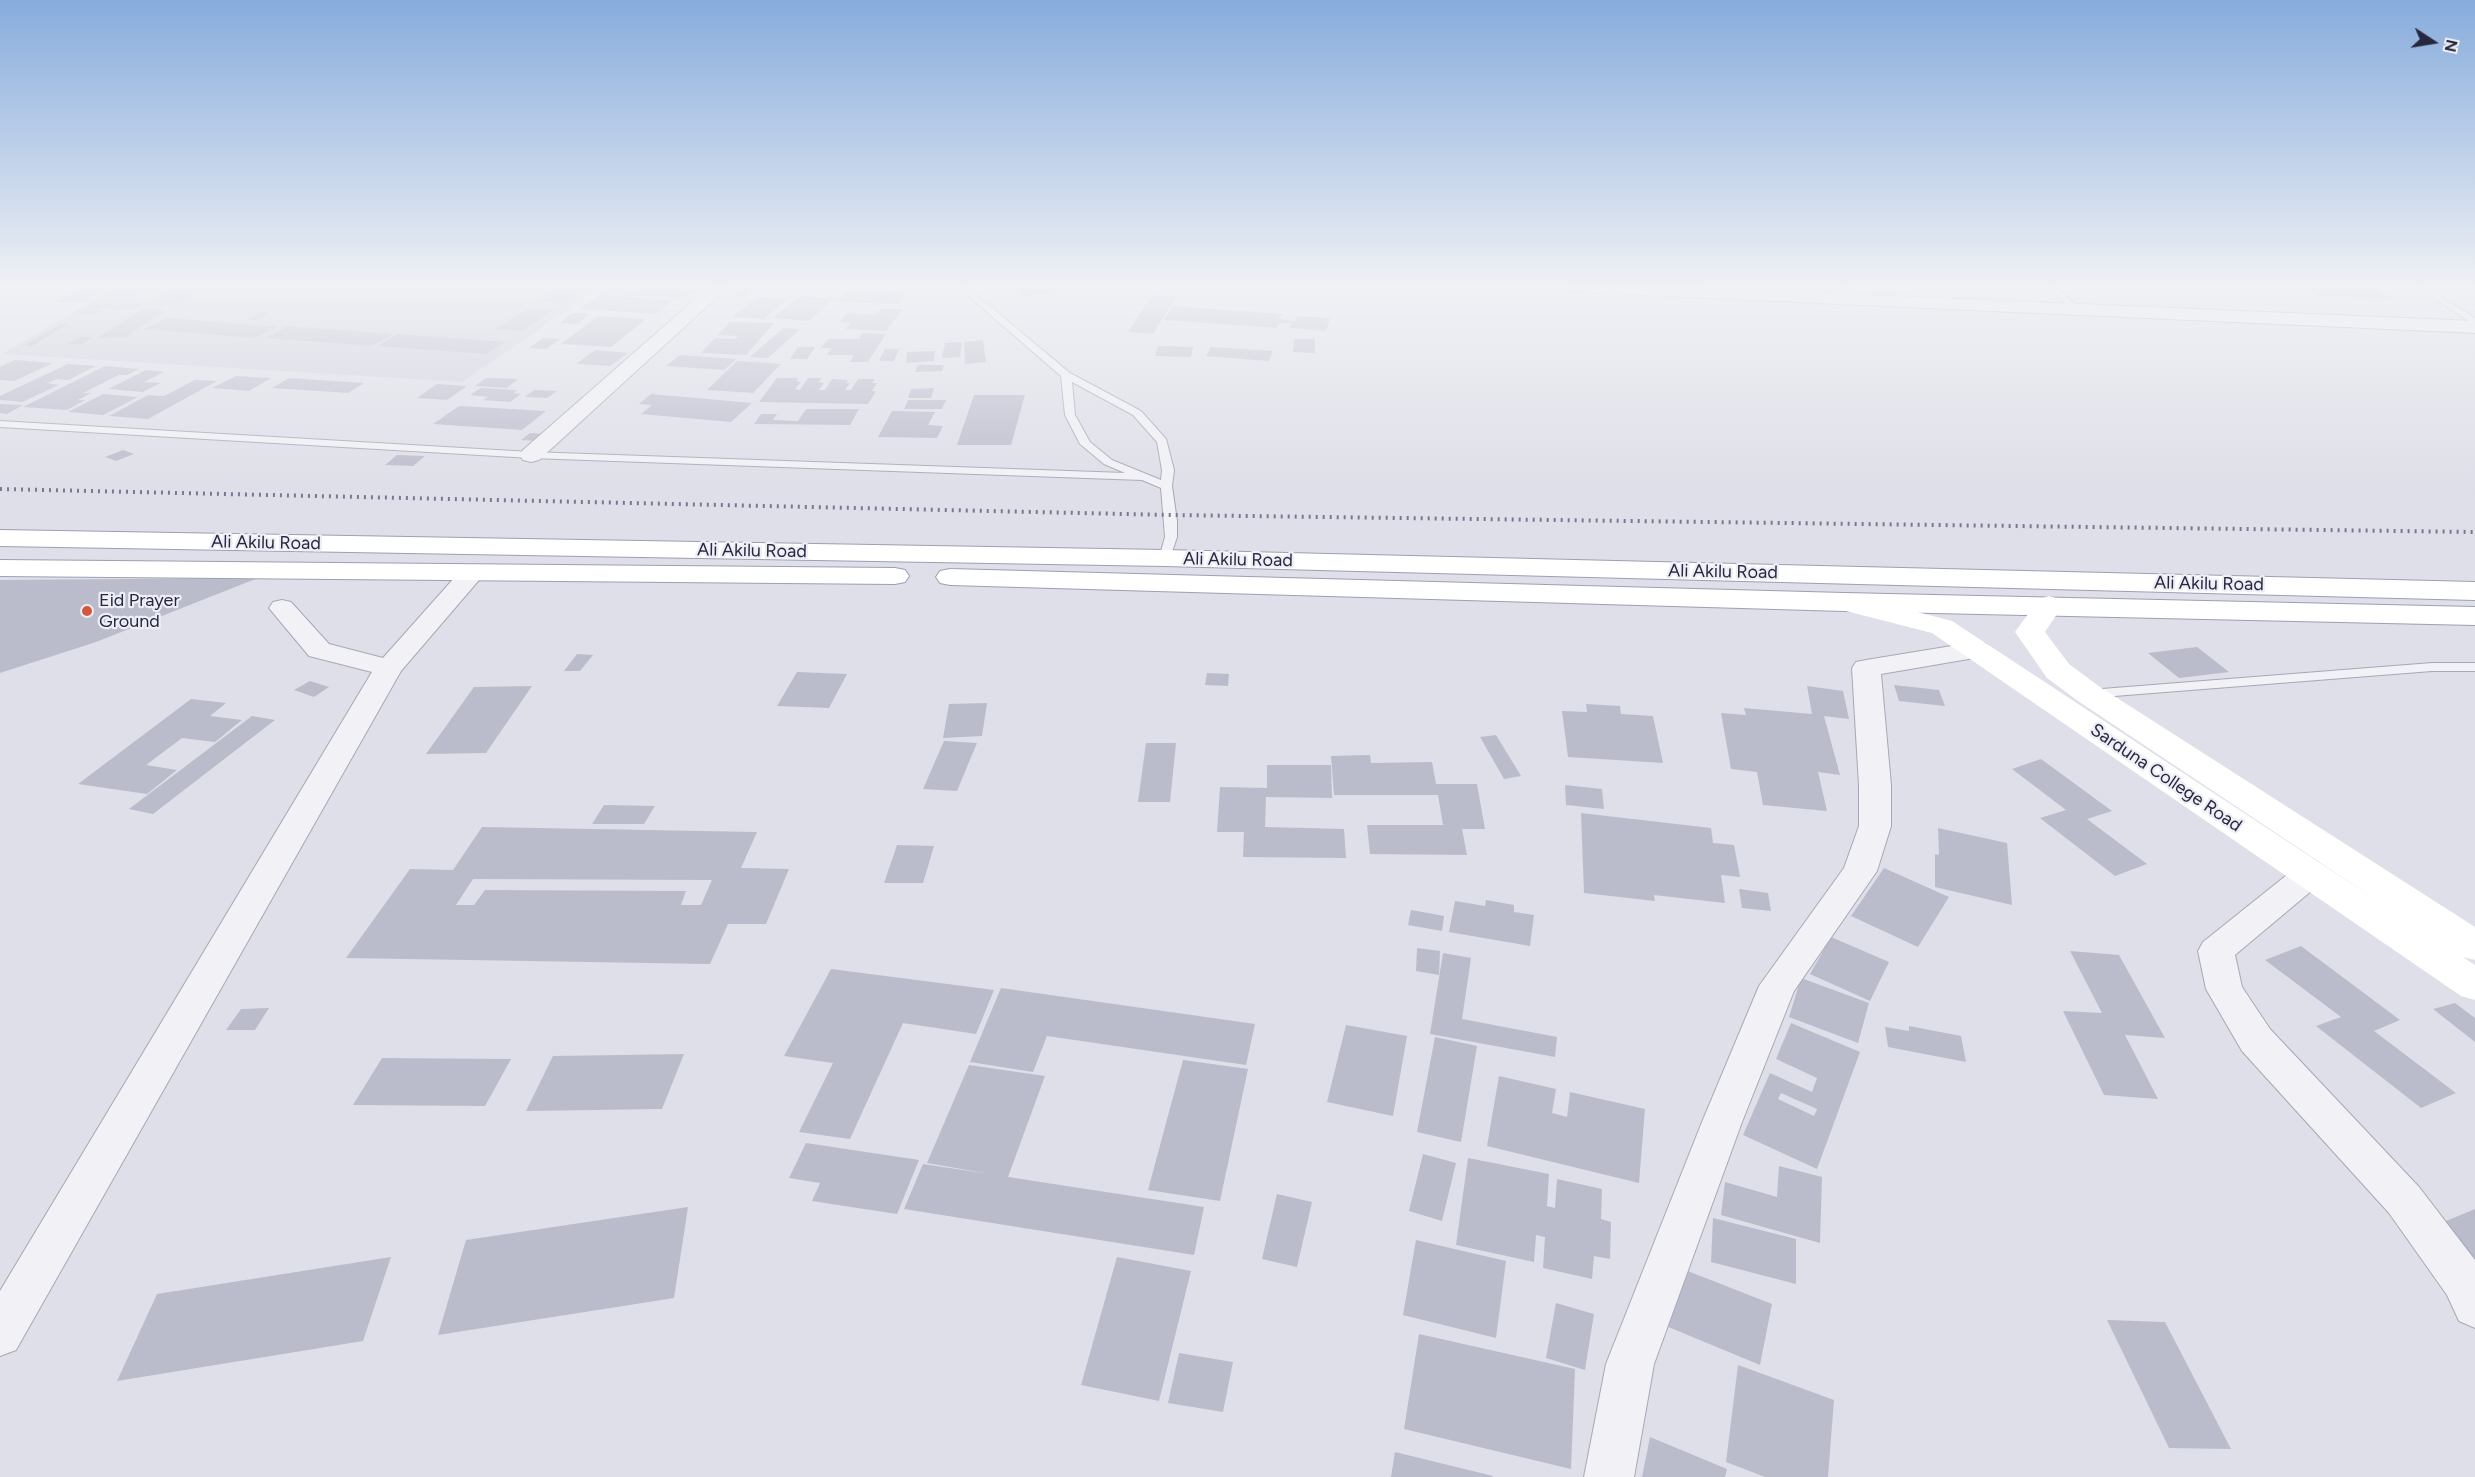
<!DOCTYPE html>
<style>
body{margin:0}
#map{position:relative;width:2475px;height:1477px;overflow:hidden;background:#dedfe8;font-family:Figtree,sans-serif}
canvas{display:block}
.north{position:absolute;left:2403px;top:12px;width:60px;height:60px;-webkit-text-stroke:4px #edeef6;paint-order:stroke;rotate:102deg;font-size:16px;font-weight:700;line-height:24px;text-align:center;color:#272840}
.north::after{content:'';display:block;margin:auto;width:21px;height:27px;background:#272840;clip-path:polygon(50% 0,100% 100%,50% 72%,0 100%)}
</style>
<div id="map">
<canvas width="2475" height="1477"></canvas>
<div class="north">N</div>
</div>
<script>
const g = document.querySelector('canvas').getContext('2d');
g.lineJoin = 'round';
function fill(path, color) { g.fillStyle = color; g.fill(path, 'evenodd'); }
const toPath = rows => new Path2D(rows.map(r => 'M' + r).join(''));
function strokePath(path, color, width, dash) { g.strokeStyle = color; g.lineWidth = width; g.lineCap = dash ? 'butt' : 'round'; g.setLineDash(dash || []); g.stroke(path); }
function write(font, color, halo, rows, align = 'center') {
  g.font = font + ' Figtree,sans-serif'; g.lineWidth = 4.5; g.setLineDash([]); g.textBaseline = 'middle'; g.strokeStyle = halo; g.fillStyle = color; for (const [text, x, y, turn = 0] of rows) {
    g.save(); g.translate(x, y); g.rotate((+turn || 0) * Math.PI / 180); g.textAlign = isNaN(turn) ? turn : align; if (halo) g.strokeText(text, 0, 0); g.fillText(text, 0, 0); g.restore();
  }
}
const built = toPath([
 [114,287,600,287,462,382,3,354]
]);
const building = toPath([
 [116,287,153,287,138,295,102,295],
 [179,287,207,287,176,305,147,306],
 [561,287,589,287,563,303,538,301],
 [608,287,629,287,616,295,597,294],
 [637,287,694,290,683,298,626,295],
 [743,287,757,287,748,295,735,295],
 [1036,287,1052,287,1056,292,1024,296,1019,288],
 [2305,287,2375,287,2393,299,2318,296],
 [81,288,110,288,83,302,54,302],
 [846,291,906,292,899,304,838,302],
 [600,295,674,300,656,314,580,309],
 [1152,295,1176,297,1153,334,1128,332],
 [800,296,834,299,808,321,773,318],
 [757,297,788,299,764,319,732,317],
 [97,303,119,303,107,309,85,309],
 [122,303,146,304,135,309,111,309],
 [1173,306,1282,314,1279,319,1295,321,1297,316,1330,318,1326,331,1289,328,1291,324,1280,323,1277,328,1164,320],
 [528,309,554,310,523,331,496,329],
 [881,309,903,309,886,331,845,329,851,323,839,322,847,313,875,315],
 [82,310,102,310,94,315,74,314],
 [166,310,126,337,97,338,139,311],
 [261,312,271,312,257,320,247,320],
 [572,313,589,313,578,324,560,323],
 [598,316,646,319,611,347,561,344],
 [167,318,277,327,255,338,144,329],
 [730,322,774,323,746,355,701,353,715,338,735,339,738,336,718,335],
 [60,324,68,324,32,346,24,346],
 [288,326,393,334,372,346,265,338],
 [783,328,800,329,768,358,750,357],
 [863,333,886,334,868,362,850,362,854,355,827,355,832,348,821,348,828,339,859,339],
 [398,334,505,342,486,354,377,346],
 [80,337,93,337,82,344,68,344],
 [543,338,560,339,547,349,529,348],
 [1294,339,1315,339,1315,353,1293,352],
 [983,340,986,362,965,364,964,342],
 [962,342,960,357,942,358,945,343],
 [1158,346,1193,347,1191,357,1155,356],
 [798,347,815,347,807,359,790,359],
 [1211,347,1273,351,1269,361,1206,356],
 [885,349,899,349,894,361,879,361],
 [595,350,628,353,610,366,576,364],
 [935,351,934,361,906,363,907,352],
 [680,355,737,359,724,370,666,366],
 [15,360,53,363,14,381,0,380,0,367],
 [737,361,781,364,753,393,707,390],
 [68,364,96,366,68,380,57,379,47,383,59,385,22,402,0,400,0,396],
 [918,365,944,365,942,371,915,372],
 [105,366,139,369,127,375,119,375,83,393,91,393,78,400,85,400,67,410,23,407],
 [146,370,164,372,144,382,160,383,143,392,108,389],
 [236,376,271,378,249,391,212,388],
 [289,378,364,383,348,393,272,388],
 [486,378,518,379,507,388,475,386],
 [777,378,798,378,796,381,801,382,795,389,800,390,808,378,822,378,819,382,824,383,819,390,825,390,832,379,848,380,846,383,850,383,845,390,851,390,858,379,875,379,872,383,877,383,872,391,876,391,868,404,759,402],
 [195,380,217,381,148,419,109,416,148,395,164,396],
 [437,384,467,386,447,400,417,398],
 [481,388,517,390,513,393,521,394,510,402,483,400,488,397,470,395],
 [934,388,931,398,908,398,911,389],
 [534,390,557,391,547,398,525,397],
 [103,394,138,397,103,415,68,412],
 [651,394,752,403,731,422,641,414,652,405,639,404],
 [974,395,1025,395,1011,445,957,445],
 [908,400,946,400,942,409,904,409],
 [0,404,23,405,7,414,0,413],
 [459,406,546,411,522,430,433,424],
 [806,409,859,409,850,425,754,424,761,414,777,414,773,420,798,421],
 [892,411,935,412,928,425,943,426,937,438,878,437],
 [530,433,546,434,537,441,521,440],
 [123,450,134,454,116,461,105,457],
 [397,455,425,456,413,466,385,465],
 [258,578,96,642,0,673,0,580],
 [2197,647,2229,672,2179,678,2148,653],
 [577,654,593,655,580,671,564,671],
 [797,672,847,674,829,708,777,706],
 [1207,673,1229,674,1228,686,1205,685],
 [310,681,329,687,314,697,294,690],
 [1894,685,1939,690,1945,706,1899,701],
 [532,686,486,753,426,754,474,687],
 [1807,686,1843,691,1849,719,1824,716,1840,775,1818,772,1827,811,1763,805,1757,772,1731,769,1721,713,1746,715,1744,708,1812,714],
 [191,699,226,703,210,716,242,720,215,742,182,738,146,765,177,770,147,794,78,784],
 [987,703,982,736,943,738,949,704],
 [1586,704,1620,706,1621,714,1653,716,1663,763,1568,757,1562,711,1587,712],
 [252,716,275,720,153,814,129,809],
 [1496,735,1521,776,1504,779,1480,737],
 [944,741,977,743,957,791,923,789],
 [1146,743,1176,743,1170,802,1138,802],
 [1370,755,1371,763,1432,762,1436,784,1477,784,1485,829,1462,829,1467,855,1370,854,1367,825,1443,825,1438,795,1334,795,1331,756],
 [2041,759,2112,811,2087,819,2147,864,2115,876,2040,818,2066,810,2012,769],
 [1267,765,1331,765,1332,798,1266,797,1265,827,1344,829,1346,858,1243,857,1244,832,1217,832,1220,787,1267,788],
 [1565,785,1602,789,1604,809,1566,805],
 [604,805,655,806,644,824,592,824],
 [1581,813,1711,828,1713,843,1734,845,1740,877,1721,875,1725,903,1654,895,1655,901,1584,893],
 [482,827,757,832,741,868,789,869,766,924,728,924,710,964,346,958,410,869,453,870],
 [473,879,712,880,701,905,681,905,686,891,485,890,474,905,456,905],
 [1938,828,2007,843,2012,905,1935,887,1935,854,1939,855],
 [897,845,934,846,923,883,884,883],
 [1884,868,1949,897,1918,947,1851,916],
 [1739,889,1768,893,1771,911,1742,908],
 [1486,900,1514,905,1514,912,1534,915,1530,946,1449,932,1455,901,1485,906],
 [1411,910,1444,916,1442,931,1408,925],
 [1831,937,1889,962,1870,1001,1810,974],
 [2301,946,2400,1020,2374,1031,2456,1093,2421,1108,2316,1026,2341,1017,2265,960],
 [1417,948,1440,951,1439,975,1416,971],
 [2070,951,2119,955,2165,1038,2125,1035,2158,1099,2104,1095,2063,1011,2102,1013],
 [1443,953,1471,958,1462,1019,1557,1037,1555,1057,1430,1034],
 [831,969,994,990,976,1034,903,1023,850,1139,799,1132,833,1063,784,1056],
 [1801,978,1869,1003,1858,1043,1789,1017],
 [1001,988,1255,1024,1246,1065,1047,1036,1033,1072,970,1062],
 [2455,1003,2475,1018,2475,1042,2433,1009],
 [269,1008,255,1030,226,1030,241,1009],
 [1791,1023,1860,1052,1817,1169,1743,1135,1770,1073,1812,1092,1817,1078,1776,1059],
 [1781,1093,1817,1109,1814,1116,1778,1099],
 [1346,1025,1407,1036,1393,1116,1327,1102],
 [1909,1026,1961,1036,1966,1062,1888,1047,1885,1027,1909,1031],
 [1435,1037,1477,1046,1461,1142,1417,1132],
 [684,1054,662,1109,526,1111,553,1056],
 [382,1058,511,1059,485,1106,353,1105],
 [1183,1060,1248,1069,1220,1201,1148,1190],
 [969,1065,1045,1076,1008,1177,1204,1207,1194,1255,904,1209,923,1164,990,1174,927,1163],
 [1499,1076,1556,1089,1552,1113,1567,1117,1570,1092,1645,1109,1639,1183,1487,1146],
 [806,1143,919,1160,897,1214,812,1201,820,1183,789,1178],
 [1423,1154,1456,1163,1442,1221,1409,1211],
 [1468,1158,1549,1174,1547,1206,1555,1208,1557,1179,1602,1189,1601,1219,1611,1222,1610,1259,1594,1256,1592,1279,1543,1268,1545,1237,1536,1235,1534,1262,1456,1245],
 [1779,1166,1822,1177,1820,1243,1721,1215,1725,1182,1777,1197],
 [1277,1194,1312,1202,1297,1267,1262,1259],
 [688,1207,674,1298,438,1335,466,1240],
 [2475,1209,2475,1261,2434,1226],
 [1713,1218,1796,1239,1796,1284,1711,1262],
 [1416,1240,1506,1261,1496,1338,1403,1315],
 [391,1257,363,1341,117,1381,157,1294],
 [1117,1257,1191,1271,1159,1401,1081,1385],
 [1680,1268,1772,1304,1760,1365,1666,1326],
 [1556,1303,1594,1314,1585,1370,1546,1358],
 [2107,1320,2165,1322,2231,1449,2169,1448],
 [1419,1334,1575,1369,1571,1469,1404,1429],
 [1179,1353,1233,1362,1223,1412,1168,1403],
 [1738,1365,1834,1400,1828,1477,1765,1477,1726,1462],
 [1650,1437,1727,1469,1725,1477,1642,1477],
 [1395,1452,1493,1476,1492,1477,1391,1477]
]);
const lane = toPath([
 [958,287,967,287,1070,373,1141,411,1166,439,1174,470,1172,486,1177,521,1177,537,1169,561,1161,561,1159,558,1165,537,1161,488,1142,480,531,458,0,427,0,421,531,452,1125,473,1104,464,1080,444,1065,415,1061,376,958,287],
 [1072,382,1133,415,1157,442,1162,470,1161,480,1112,460,1090,442,1075,415,1072,382],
 [1840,287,1848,287,1857,300,1856,302,1850,302,1840,287],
 [2049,287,2057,287,2078,307,2078,311,2072,311,2049,287],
 [2417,287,2426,287,2475,318,2475,325,2417,287],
 [2432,663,2475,663,2475,671,2432,671,2089,698,2082,694,2089,690,2432,663]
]);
const street = toPath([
 [709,287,728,287,539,460,531,462,523,460,520,455,523,450,709,287],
 [1568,287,1684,287,2475,321,2475,333,1576,292,1570,291,1568,287],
 [472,565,481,568,485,573,401,671,16,1350,0,1356,0,1291,372,672,309,656,269,608,273,602,282,600,291,602,329,644,383,658,463,568,472,565],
 [1976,642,1986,644,1990,650,1986,656,1881,674,1891,785,1891,826,1877,871,1794,991,1742,1122,1654,1364,1634,1477,1584,1477,1606,1364,1702,1122,1759,986,1844,868,1859,826,1859,785,1852,668,1856,662,1866,660,1976,642],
 [2310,862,2322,866,2327,874,2322,882,2235,955,2242,987,2270,1029,2419,1187,2475,1260,2475,1328,2459,1321,2447,1295,2389,1213,2242,1051,2206,989,2198,951,2203,942,2298,866,2310,862]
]);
const secondary = toPath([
 [1844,593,1952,621,2381,903,2078,701,2047,678,2015,632,2039,599,2049,596,2059,599,2063,605,2045,632,2069,664,2100,687,2475,927,2475,960,2463,957,2475,965,2475,1000,2461,996,1932,633,1834,608,1830,602,1834,596,1844,593]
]);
const primary = toPath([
 [0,530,1165,550,2475,582,2475,600,1165,566,0,546,0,530],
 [0,560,895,568,905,570,909,576,905,582,895,584,0,576,0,560],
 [950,569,1844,593,2475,607,2475,625,1844,611,950,585,940,583,936,577,940,571,950,569]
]);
const rail = toPath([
 [0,489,1170,515,2475,532]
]);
const markers = [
 [87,611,6,"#d3563d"]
];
const streetNames = [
 ["Ali Akilu Road",266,543,1],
 ["Ali Akilu Road",752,551,1],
 ["Ali Akilu Road",1238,560,1],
 ["Ali Akilu Road",1723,572,1],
 ["Ali Akilu Road",2209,584,1],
 ["Sarduna College Road",2166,778,34]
];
const poiNames = [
 ["Eid Prayer",99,601],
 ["Ground",99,622]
];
fill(built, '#d0d1dd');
fill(building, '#bbbccb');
strokePath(lane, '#a7a8b6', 2);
strokePath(street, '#a7a8b6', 2);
strokePath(primary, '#9d9fb4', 2);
fill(lane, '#f1f1f6');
fill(street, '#f1f1f6');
fill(secondary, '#fff');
fill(primary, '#fff');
strokePath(rail, '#777992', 4, [2, 5]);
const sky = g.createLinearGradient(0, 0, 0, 493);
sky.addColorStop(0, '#87acdc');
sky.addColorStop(0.58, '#f0f1f5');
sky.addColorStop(1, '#f0f1f500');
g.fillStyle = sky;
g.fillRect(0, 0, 2475, 493);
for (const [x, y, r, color] of markers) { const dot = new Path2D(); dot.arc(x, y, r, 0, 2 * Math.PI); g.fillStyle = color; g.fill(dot); strokePath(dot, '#edeef6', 2); }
write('18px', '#272840', '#edeef6', streetNames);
write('18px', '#272840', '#edeef6', poiNames, 'left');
</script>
